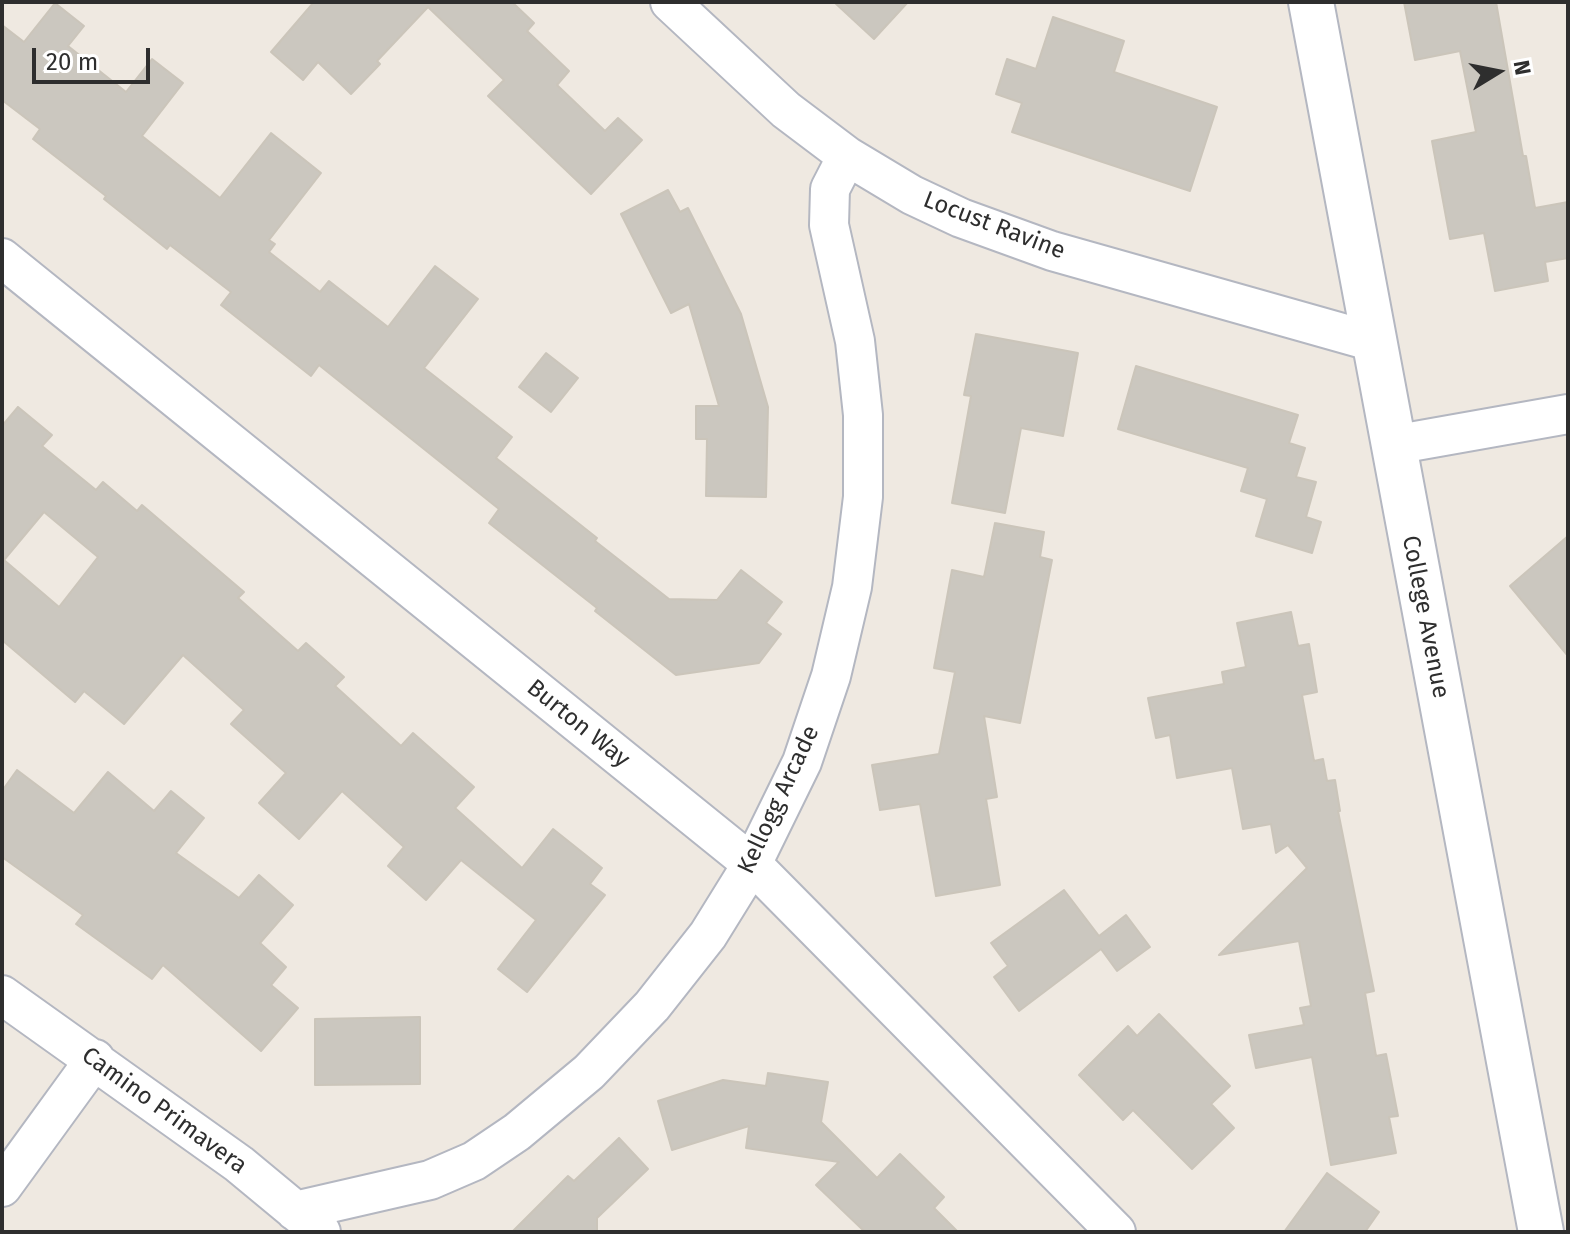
<!DOCTYPE html>
<style>
body{margin:0}
#map{position:relative;width:1570px;height:1234px;overflow:hidden;background:#efe9e1;font-family:"Fira Sans",sans-serif}
canvas{display:block}
.frame{position:absolute;inset:0;border:4px solid #2e2e2e;pointer-events:none}
.north{position:absolute;left:1458px;top:32px;width:80px;height:80px;-webkit-text-stroke:6px #fff;paint-order:stroke;rotate:80deg;font-size:22px;font-weight:700;line-height:32px;text-align:center;color:#2e2e2e}
.north::after{content:'';display:block;margin:auto;width:28px;height:36px;background:#2e2e2e;clip-path:polygon(50% 0,100% 100%,50% 72%,0 100%)}
.scale{position:absolute;left:32px;top:48px;width:118px;height:36px;box-sizing:border-box;border:4px solid #2e2e2e;border-top:0;padding-left:10px;font-size:24px;line-height:28px;white-space:nowrap;color:#2e2e2e;-webkit-text-stroke:6px #fff;paint-order:stroke}
</style>
<div id="map">
<canvas width="1570" height="1234"></canvas>
<div class="frame"></div>
<div class="north">N</div>
<div class="scale">20 m</div>
</div>
<script>
const g = document.querySelector('canvas').getContext('2d');
g.lineJoin = 'round';
function fill(path, color) { g.fillStyle = color; g.fill(path, 'evenodd'); }
const toPath = rows => new Path2D(rows.map(r => 'M' + r).join(''));
function strokePath(path, color, width, dash) { g.strokeStyle = color; g.lineWidth = width; g.lineCap = dash ? 'butt' : 'round'; g.setLineDash(dash || []); g.stroke(path); }
function write(font, color, halo, rows, align = 'center') {
  g.font = font + ' "Fira Sans",sans-serif'; g.lineWidth = 6; g.setLineDash([]); g.textBaseline = 'middle'; g.strokeStyle = halo; g.fillStyle = color; for (const [text, x, y, turn = 0] of rows) {
    g.save(); g.translate(x, y); g.rotate((+turn || 0) * Math.PI / 180); g.textAlign = isNaN(turn) ? turn : align; if (halo) g.strokeText(text, 0, 0); g.fillText(text, 0, 0); g.restore();
  }
}
const building = toPath([
 [314,2,512,2,534,23,527,31,569,71,557,85,605,131,618,118,642,140,591,194,488,96,504,80,428,7,377,61,380,64,351,94,318,62,303,80,271,52,314,2],
 [834,2,908,2,874,39,834,2],
 [1404,2,1496,2,1523,156,1526,156,1535,208,1568,202,1568,258,1545,262,1548,281,1495,291,1484,233,1450,239,1432,141,1476,132,1460,51,1415,60,1404,2],
 [55,3,84,26,68,46,126,92,152,59,183,83,142,136,220,198,271,133,321,173,269,240,275,244,269,252,320,292,329,281,388,327,435,266,478,299,424,368,512,437,496,458,597,538,595,541,669,599,717,600,741,570,782,602,766,623,781,634,759,663,676,675,595,611,597,608,489,523,499,509,319,365,311,376,221,305,231,292,170,245,167,249,104,199,106,196,33,139,40,129,2,100,2,25,24,42,55,3],
 [1053,17,1124,41,1114,72,1217,107,1190,191,1012,132,1022,103,996,94,1007,59,1036,69,1053,17],
 [668,190,680,212,688,208,741,314,768,407,766,497,706,496,707,439,696,439,696,406,719,406,689,304,671,313,621,214,668,190],
 [976,334,1078,353,1063,436,1021,428,1005,513,952,503,971,396,964,395,976,334],
 [546,353,578,378,551,412,519,387,546,353],
 [1136,366,1298,415,1289,443,1305,448,1296,477,1316,482,1306,517,1321,522,1312,553,1256,536,1267,499,1241,491,1248,468,1118,429,1136,366],
 [18,407,52,435,42,446,96,490,103,482,137,511,142,505,244,592,238,598,298,651,306,643,344,677,335,686,401,746,413,733,474,787,455,808,522,868,553,829,602,868,590,884,605,895,527,992,498,969,536,920,461,860,426,900,388,866,404,847,342,791,299,839,259,803,286,773,231,724,244,710,183,655,124,724,84,691,75,702,2,640,2,426,18,407],
 [44,512,98,557,59,607,4,560,44,512],
 [995,523,1044,532,1040,557,1052,560,1020,723,984,716,997,797,986,799,1000,885,936,896,920,804,880,810,872,765,939,754,955,672,934,668,952,570,984,577,995,523],
 [1568,536,1568,656,1510,586,1568,536],
 [1291,612,1298,646,1309,644,1317,692,1302,695,1314,761,1323,759,1327,781,1335,780,1340,811,1338,811,1374,991,1365,993,1376,1056,1386,1054,1398,1116,1389,1117,1396,1153,1331,1165,1312,1057,1256,1068,1249,1035,1304,1025,1300,1008,1311,1006,1299,941,1219,955,1307,868,1288,845,1276,853,1271,824,1243,829,1232,768,1177,778,1170,735,1156,738,1148,698,1224,684,1222,672,1246,667,1237,623,1291,612],
 [17,770,74,813,108,772,154,811,171,791,204,818,176,853,239,898,259,875,293,905,260,943,286,967,271,985,298,1008,261,1051,163,965,152,979,76,924,83,915,2,857,2,791,17,770],
 [1064,890,1099,936,1126,915,1150,947,1117,971,1101,949,1019,1011,994,977,1008,966,991,943,1064,890],
 [1159,1014,1230,1086,1211,1104,1234,1128,1192,1169,1133,1110,1123,1120,1079,1075,1128,1026,1137,1036,1159,1014],
 [420,1017,420,1084,315,1085,315,1019,420,1017],
 [768,1073,828,1082,821,1122,877,1178,900,1154,944,1197,934,1208,958,1232,865,1232,816,1185,839,1162,746,1148,749,1126,672,1150,658,1101,723,1080,766,1086,768,1073],
 [619,1138,648,1169,597,1218,597,1232,512,1232,568,1176,574,1181,619,1138],
 [1327,1173,1379,1212,1365,1232,1284,1232,1327,1173]
]);
const minor = toPath([
 [670,2,786,110,847,156,912,195,961,218,1052,251,1374,342],
 [2,258,752,864,1116,1232],
 [1393,445,1568,414],
 [2,995,239,1164,321,1232],
 [2,1187,95,1059],
 [295,1211,430,1180,474,1161,517,1132,589,1072,652,1006,708,935,752,864,802,762,831,676,852,587,863,497,863,415,855,341,829,225,830,189,847,156]
]);
const tertiary = toPath([
 [1311,2,1541,1232]
]);
const streetNames = [
 ["Locust Ravine",994,226,21],
 ["College Avenue",1425,617,79],
 ["Burton Way",578,724,39],
 ["Kellogg Arcade",779,800,-65],
 ["Camino Primavera",164,1111,36]
];
fill(building, '#cbc7bf');
strokePath(building, '#cbc5ba', 2);
strokePath(minor, '#b4b7c1', 42);
strokePath(tertiary, '#b4b7c1', 48);
strokePath(minor, '#fff', 38);
strokePath(tertiary, '#fff', 44);
write('24px', '#2e2e2e', '#fff', streetNames);
</script>
